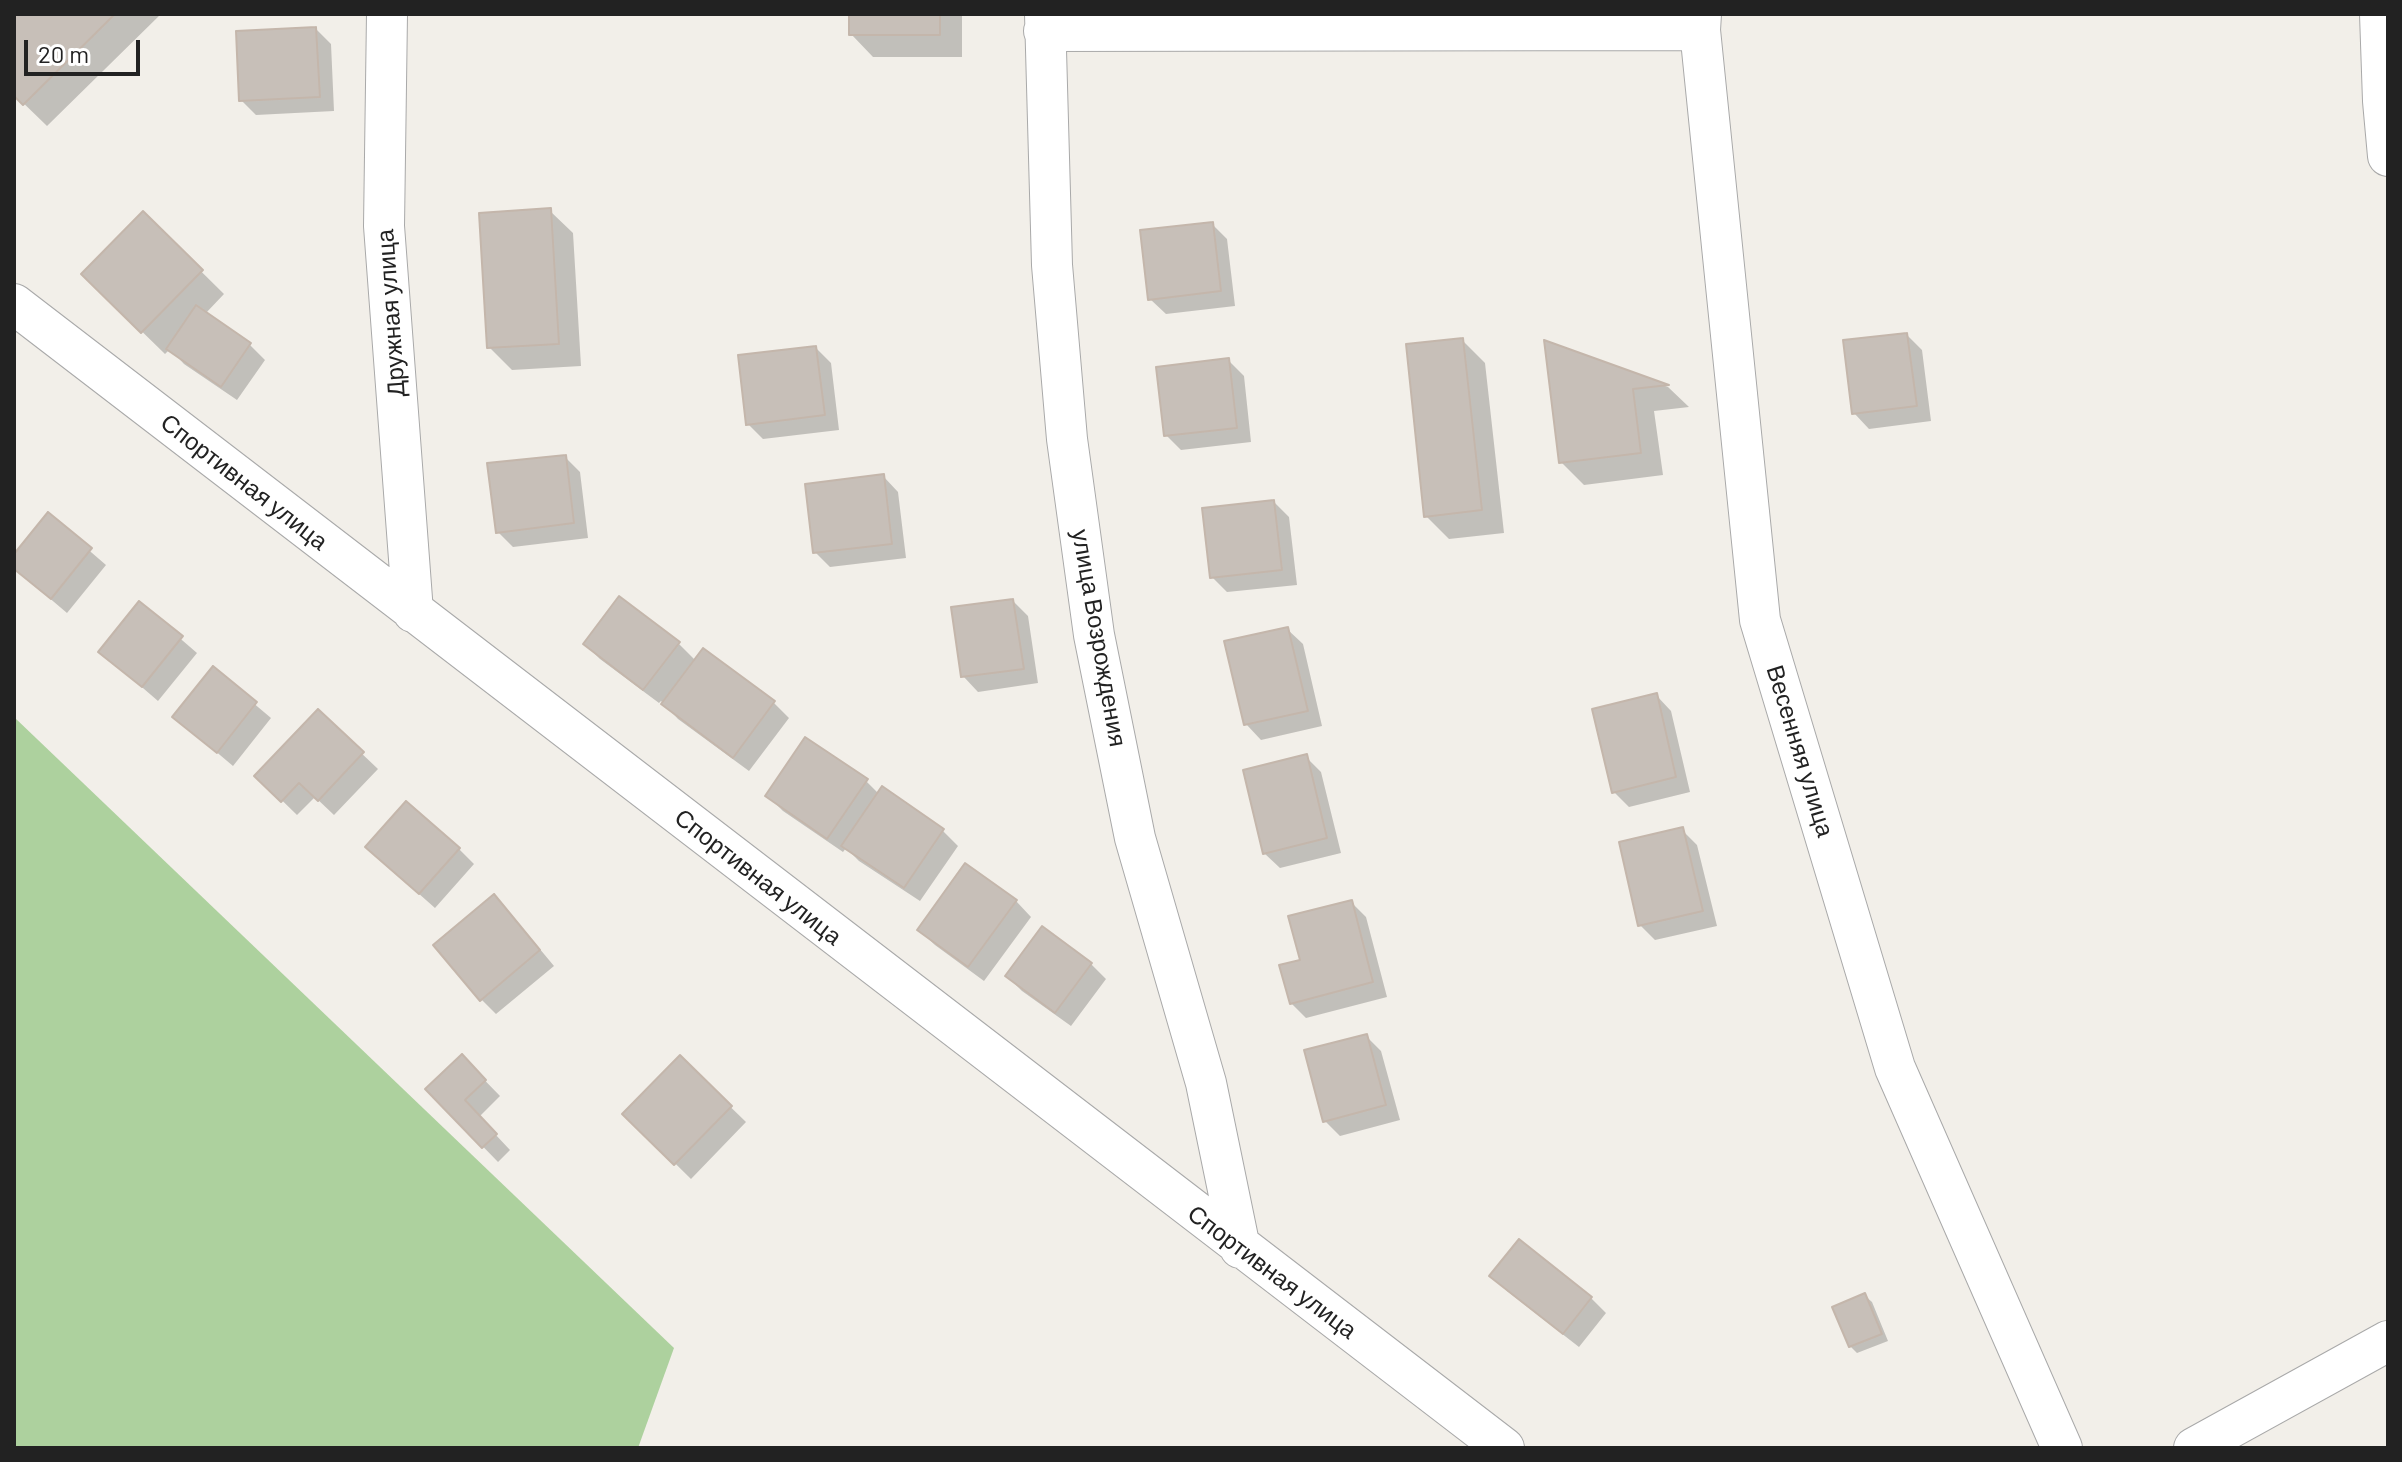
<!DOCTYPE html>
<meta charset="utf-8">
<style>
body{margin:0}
#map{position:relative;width:2402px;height:1462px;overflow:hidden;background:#f2efe9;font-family:Barlow,sans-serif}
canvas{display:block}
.frame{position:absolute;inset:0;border:16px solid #222;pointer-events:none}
.scale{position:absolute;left:24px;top:40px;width:116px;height:36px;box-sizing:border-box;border:4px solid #222;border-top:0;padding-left:10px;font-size:24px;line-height:28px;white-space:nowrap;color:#222;-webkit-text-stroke:6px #fff;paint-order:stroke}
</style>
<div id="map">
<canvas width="2402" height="1462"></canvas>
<div class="frame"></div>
<div class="scale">20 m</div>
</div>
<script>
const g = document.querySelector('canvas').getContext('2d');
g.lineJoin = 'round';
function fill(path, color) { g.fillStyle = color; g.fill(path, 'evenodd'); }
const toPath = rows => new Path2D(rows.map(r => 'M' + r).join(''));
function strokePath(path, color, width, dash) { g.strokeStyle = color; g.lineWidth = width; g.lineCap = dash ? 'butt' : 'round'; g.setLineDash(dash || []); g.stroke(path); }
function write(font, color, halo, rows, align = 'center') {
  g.font = font + ' Barlow,sans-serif'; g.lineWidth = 7; g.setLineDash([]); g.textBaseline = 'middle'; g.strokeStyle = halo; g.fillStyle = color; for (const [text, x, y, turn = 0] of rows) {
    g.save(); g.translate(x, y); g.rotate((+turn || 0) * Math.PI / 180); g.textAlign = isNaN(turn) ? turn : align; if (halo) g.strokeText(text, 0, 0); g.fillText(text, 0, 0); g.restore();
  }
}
const forest = toPath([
 [14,717,674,1348,638,1448,14,1448]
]);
const shadow = toPath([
 [14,14,161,14,47,126,14,94],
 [851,14,962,14,962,57,873,57,851,34],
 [316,29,331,44,334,111,256,115,241,100],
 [550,211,573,233,581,366,512,370,489,347],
 [143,214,224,294,205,314,250,345,265,360,237,400,184,364,170,349,165,354,83,274],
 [1212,224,1227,239,1235,306,1166,314,1150,299],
 [1907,335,1922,350,1931,421,1869,429,1854,413],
 [1462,340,1485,363,1504,533,1449,539,1426,516],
 [1546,343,1668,387,1689,407,1654,411,1663,475,1584,485,1561,462],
 [816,348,831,363,839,430,763,439,748,424],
 [1228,360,1244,376,1251,442,1181,450,1166,435],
 [565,457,580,472,588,538,513,547,498,532],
 [883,476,898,492,906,558,830,567,815,552],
 [1274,502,1289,517,1297,585,1227,592,1212,577],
 [48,515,106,565,67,613,14,568,14,558],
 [1013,601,1028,616,1038,683,978,692,963,676],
 [139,603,197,653,158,701,100,651],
 [1287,629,1303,644,1322,726,1261,740,1246,724],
 [678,643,696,661,704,651,774,703,789,718,749,771,678,719,661,701,659,703,600,659,585,644],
 [213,669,271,718,233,766,175,717],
 [1656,695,1671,711,1690,792,1629,807,1614,792],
 [318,712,378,769,334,815,315,797,297,815,257,776],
 [1306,757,1321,772,1341,853,1280,868,1264,853],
 [866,781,879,794,943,831,958,846,920,901,859,861,846,848,843,852,783,811,768,796],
 [1682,830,1697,845,1717,926,1655,940,1640,925],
 [459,849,474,864,435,908,383,862],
 [1016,901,1031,917,984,981,935,945,919,930],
 [1351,902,1366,917,1387,997,1306,1018,1291,1003],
 [509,912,554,966,496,1014,481,999],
 [1091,964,1106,979,1071,1026,1022,991,1007,976],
 [1366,1036,1381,1051,1400,1120,1340,1136,1325,1121],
 [462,1057,500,1096,479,1117,510,1150,498,1162,428,1090],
 [680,1058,746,1122,691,1179,625,1114],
 [1492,1276,1591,1298,1606,1313,1579,1347,1507,1291],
 [1864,1295,1872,1302,1888,1341,1857,1353,1850,1346]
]);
const building = toPath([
 [14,14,115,14,23,105,14,96,14,14],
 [849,14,940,14,940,35,849,35,849,14],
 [316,27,320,97,239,101,236,31,316,27],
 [551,208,559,344,487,348,479,213,551,208],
 [143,211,203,270,141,333,81,274,143,211],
 [1213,222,1221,291,1148,300,1140,230,1213,222],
 [196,305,251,343,221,387,166,349,196,305],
 [1907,333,1917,406,1852,414,1843,340,1907,333],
 [1463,338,1482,510,1424,517,1406,344,1463,338],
 [1544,340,1669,385,1633,389,1641,453,1559,463,1544,340],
 [816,346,825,415,746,425,738,355,816,346],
 [1229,358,1237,428,1164,436,1156,367,1229,358],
 [566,455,574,523,496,533,487,463,566,455],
 [884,474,892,544,813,553,805,484,884,474],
 [1274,500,1282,570,1210,578,1202,508,1274,500],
 [48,512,92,548,51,599,14,569,14,554,48,512],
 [619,596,680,642,643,690,583,644,619,596],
 [1013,599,1024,669,961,677,951,607,1013,599],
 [139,601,183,636,142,687,98,652,139,601],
 [1288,627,1308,711,1244,725,1224,641,1288,627],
 [703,648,775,701,733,758,661,704,703,648],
 [213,666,257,702,217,753,172,717,213,666],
 [1657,693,1676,777,1612,793,1592,709,1657,693],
 [318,709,364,752,318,801,299,783,281,802,254,776,318,709],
 [805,737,868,779,827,839,765,796,805,737],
 [1307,754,1327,838,1263,854,1243,770,1307,754],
 [882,786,944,829,904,888,841,846,882,786],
 [406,801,460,848,419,894,365,847,406,801],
 [1683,827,1703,911,1638,926,1619,842,1683,827],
 [965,863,1017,900,968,967,917,930,965,863],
 [494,894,540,950,480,1001,433,945,494,894],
 [1352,900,1373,982,1290,1004,1279,965,1300,960,1288,916,1352,900],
 [1042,926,1092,963,1055,1013,1005,976,1042,926],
 [1367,1034,1386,1105,1323,1122,1304,1050,1367,1034],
 [462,1054,486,1080,465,1100,497,1134,482,1148,425,1089,462,1054],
 [680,1055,732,1106,674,1165,622,1114,680,1055],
 [1519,1239,1592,1297,1563,1334,1489,1276,1519,1239],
 [1865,1293,1882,1334,1849,1347,1832,1307,1865,1293]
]);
const minor = toPath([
 [387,14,384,226,413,612],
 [1045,14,1052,265,1067,439,1094,635,1135,838,1206,1083,1240,1248],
 [1701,14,1700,30,1760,620,1895,1068,2062,1448],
 [2380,14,2383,101,2388,156],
 [1044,31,1700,30],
 [14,304,1504,1448],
 [2194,1448,2388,1341]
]);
const streetNames = [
 ["Дружная улица",391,313,-94],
 ["Спортивная улица",244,482,38],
 ["улица Возрождения",1099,638,80],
 ["Весенняя улица",1800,751,73],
 ["Спортивная улица",758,877,38],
 ["Спортивная улица",1272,1272,37]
];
fill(forest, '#add19e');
fill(shadow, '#0003');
fill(building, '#c7bfb8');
strokePath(building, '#c4b6ab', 2);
strokePath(minor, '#a9a9a9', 42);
strokePath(minor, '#fff', 40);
write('24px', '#222', '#fff', streetNames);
</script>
